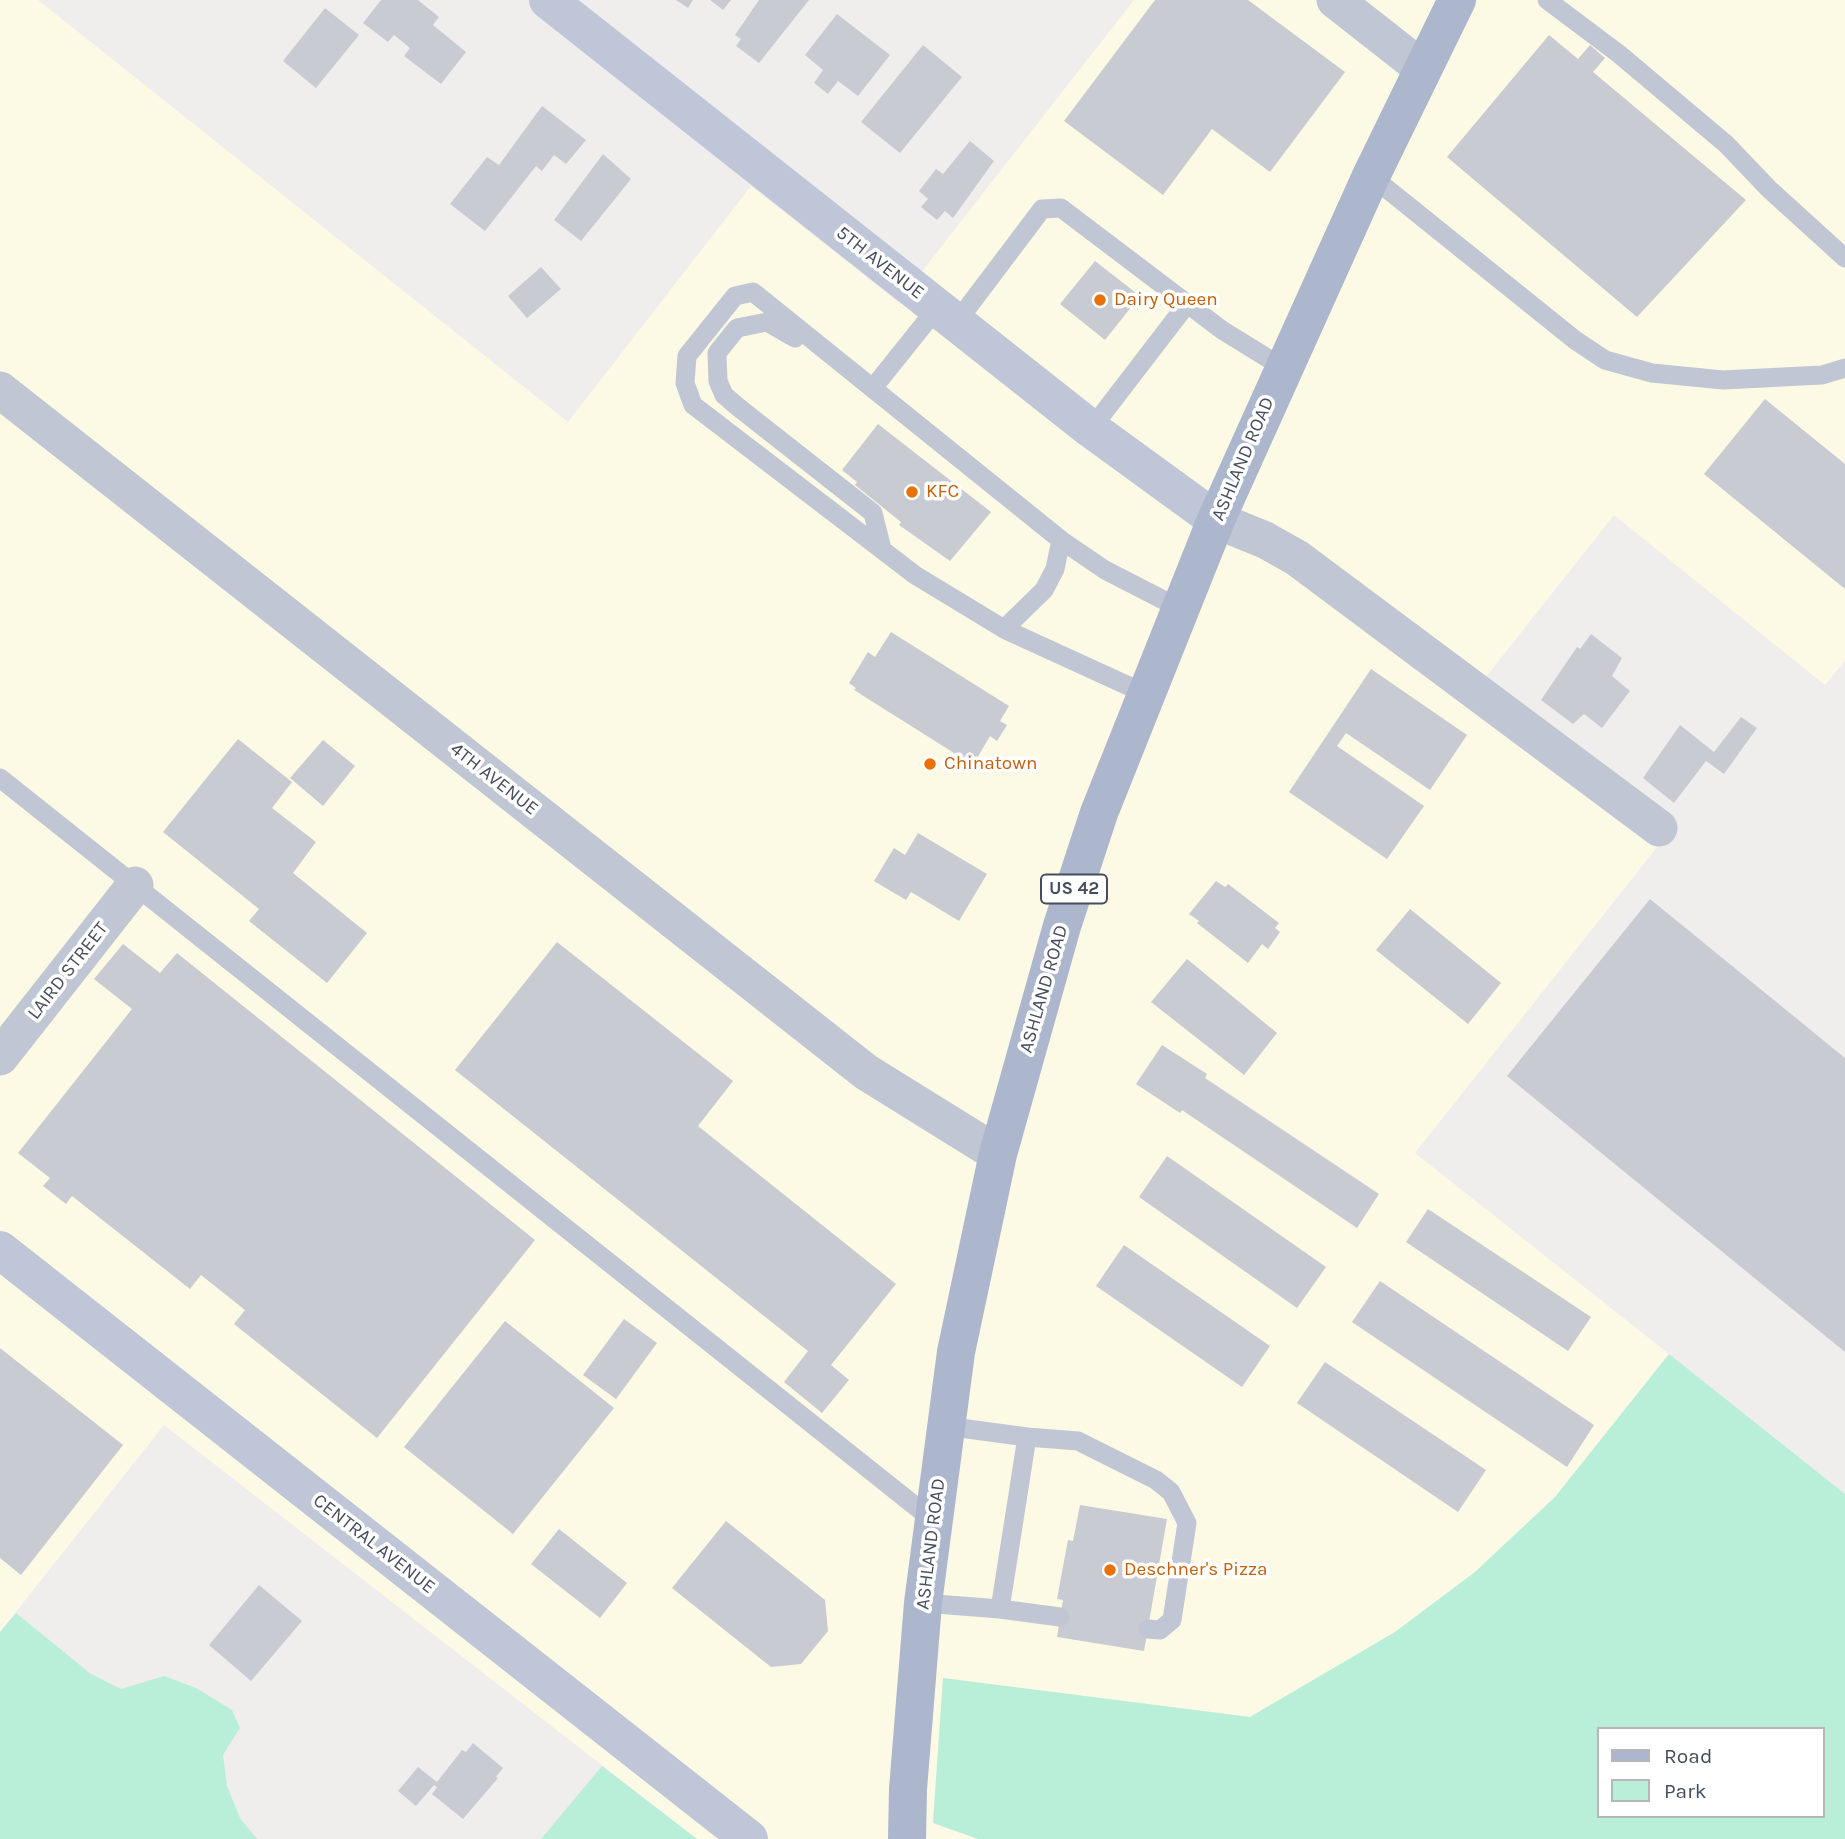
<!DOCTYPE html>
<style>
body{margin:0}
#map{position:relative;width:1845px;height:1839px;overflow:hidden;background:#f0eded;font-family:Karla,sans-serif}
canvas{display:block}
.legend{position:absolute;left:1597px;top:1727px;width:228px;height:91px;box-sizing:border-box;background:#fff;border:2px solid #b5b7bd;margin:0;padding:9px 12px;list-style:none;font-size:21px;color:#454c5b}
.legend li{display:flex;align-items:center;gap:14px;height:35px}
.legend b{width:35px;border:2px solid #b5b7bd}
</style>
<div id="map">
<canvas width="1845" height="1839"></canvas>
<ul class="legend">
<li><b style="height:9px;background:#acb6cd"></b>Road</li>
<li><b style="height:19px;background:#b9efd9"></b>Park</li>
</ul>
</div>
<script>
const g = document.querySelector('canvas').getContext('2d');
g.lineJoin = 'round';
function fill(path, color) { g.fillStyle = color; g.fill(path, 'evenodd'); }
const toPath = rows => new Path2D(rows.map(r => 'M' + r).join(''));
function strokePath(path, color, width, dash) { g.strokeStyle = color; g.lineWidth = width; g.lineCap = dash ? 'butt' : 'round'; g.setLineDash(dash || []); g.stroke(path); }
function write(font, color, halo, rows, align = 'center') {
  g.font = font + ' Karla,sans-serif'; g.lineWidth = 7; g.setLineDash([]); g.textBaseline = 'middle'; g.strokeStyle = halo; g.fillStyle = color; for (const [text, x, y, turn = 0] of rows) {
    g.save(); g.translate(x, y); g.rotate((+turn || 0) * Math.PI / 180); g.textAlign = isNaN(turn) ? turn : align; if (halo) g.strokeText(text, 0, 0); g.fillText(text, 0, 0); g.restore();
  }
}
const commercial = toPath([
 [0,0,38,0,568,422,751,186,898,302,1134,0,1845,0,1845,661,1825,685,1614,515,1482,682,1669,832,1415,1153,1669,1354,1555,1497,1475,1572,1395,1632,1250,1717,943,1678,933,1823,978,1839,697,1839,164,1425,0,1632]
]);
const green = toPath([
 [1669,1354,1845,1494,1845,1839,978,1839,933,1823,943,1678,1250,1717,1395,1632,1475,1572,1555,1497],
 [1598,1729,1822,1729,1822,1816,1598,1816],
 [16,1613,91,1674,121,1689,164,1676,196,1688,232,1710,240,1728,223,1755,227,1786,240,1818,257,1839,0,1839,0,1632],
 [602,1766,697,1839,541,1839]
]);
const building = toPath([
 [381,0,418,0,439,17,433,25,466,52,441,84,404,56,410,48,394,35,388,42,363,23],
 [676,0,693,0,688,8],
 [710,0,731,0,723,10],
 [759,0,809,0,759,63,736,46,741,39,735,35],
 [1155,0,1248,0,1345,72,1270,172,1212,129,1163,195,1064,121],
 [325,8,359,35,316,88,283,61],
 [837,14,890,55,858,96,838,81,828,94,814,83,823,70,805,55],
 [1549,35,1578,59,1590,45,1605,58,1593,72,1746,200,1637,317,1447,157],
 [923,45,962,77,900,153,861,122],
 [542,106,586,140,566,164,554,155,542,171,536,166,485,231,450,204,487,157,499,165],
 [970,141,994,161,953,218,945,211,937,220,921,207,928,199,919,191,936,169,943,174],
 [603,154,631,179,581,241,554,220],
 [1095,261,1140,296,1105,340,1060,304],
 [541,267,561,289,527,318,508,296],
 [1765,399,1845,464,1845,589,1704,474],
 [878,424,991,512,950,561,899,525,901,522,855,485,857,482,842,470],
 [891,632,1009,706,1000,721,1007,725,997,741,990,736,973,765,854,690,856,688,849,683,868,652,875,657],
 [1591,634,1622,658,1612,676,1630,691,1602,728,1584,714,1573,724,1541,700,1577,647,1580,649],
 [1371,669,1467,735,1430,790,1346,733,1337,746,1424,806,1387,859,1289,792],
 [1741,717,1757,728,1724,774,1706,761,1674,803,1643,778,1680,725,1714,752],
 [238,739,292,782,272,808,316,842,293,873,367,933,327,983,249,921,259,909,163,832],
 [323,740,355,766,323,806,290,778],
 [918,833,987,874,959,921,911,892,906,900,874,881,894,848,905,855],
 [1216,881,1225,887,1228,884,1279,923,1275,928,1280,932,1268,949,1262,944,1248,963,1197,923,1199,921,1189,914],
 [1650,899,1845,1058,1845,1352,1507,1076],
 [1410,909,1501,983,1468,1024,1376,950],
 [557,942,733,1081,698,1126,896,1284,831,1365,849,1380,822,1413,784,1382,808,1351,455,1070],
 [123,944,160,973,177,953,535,1240,377,1438,234,1324,245,1310,201,1275,190,1289,72,1196,66,1204,43,1186,50,1178,18,1153,132,1009,94,979],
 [1187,959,1277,1033,1244,1075,1151,1002],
 [1162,1045,1207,1074,1205,1078,1379,1194,1357,1228,1182,1110,1180,1113,1136,1084],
 [1167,1156,1326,1267,1297,1308,1139,1197],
 [1428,1209,1591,1317,1568,1351,1406,1242],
 [1124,1245,1270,1346,1242,1387,1096,1286],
 [1380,1281,1594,1425,1567,1467,1352,1322],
 [624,1319,657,1343,616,1399,583,1375],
 [505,1321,614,1408,513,1534,404,1447],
 [0,1348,123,1445,21,1575,0,1558],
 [1325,1362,1486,1470,1458,1512,1297,1403],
 [1080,1505,1167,1519,1144,1651,1057,1637,1063,1600,1057,1599,1068,1540,1073,1541],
 [726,1521,825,1600,828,1631,801,1664,771,1667,672,1588],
 [559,1529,627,1583,600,1618,531,1564],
 [259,1585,302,1621,251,1681,209,1645],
 [473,1743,503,1768,496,1777,498,1778,463,1819,432,1794,437,1787,434,1785,416,1806,398,1791,418,1767,437,1782,462,1750,466,1752]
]);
const lane = toPath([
 [1547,0,1619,54,1726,144,1769,189,1845,258],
 [1371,176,1575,340,1605,360,1652,373,1723,380,1822,375,1845,368],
 [956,323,1042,209,1061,208,1222,330,1282,367],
 [795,338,767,322,737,328,717,353,718,381,724,395,738,407,873,513,882,549],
 [873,388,937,308],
 [1091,429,1187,304],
 [1004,629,1044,590,1055,569,1061,540],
 [1146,694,1004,629,915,575,693,405,685,383,687,356,735,296,753,292,1061,540,1105,570,1181,609],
 [0,778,934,1521],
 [1027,1437,1078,1441,1156,1480,1171,1492,1187,1523,1172,1620,1160,1630,1148,1629],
 [923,1603,1000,1609,1027,1437,945,1426],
 [1000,1609,1060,1617]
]);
const street = toPath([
 [1335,0,1423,69],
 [0,390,866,1072,998,1154],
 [1216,520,1265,540,1297,558,1659,828],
 [0,1057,135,885]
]);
const secondary = toPath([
 [548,0,1091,429,1216,520],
 [0,1250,749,1839]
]);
const primary = toPath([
 [907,1839,908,1789,923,1603,956,1352,998,1154,1062,926,1099,813,1216,520,1371,176,1457,0]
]);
const markers = [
 [1100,300,7,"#e8710a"],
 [912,492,7,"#e8710a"],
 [930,764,7,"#e8710a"],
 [1110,1570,7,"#e8710a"]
];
const shields = [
 [1074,889,66]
];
const shieldNames = [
 ["US 42",1074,889]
];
const streetNames = [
 ["5TH AVENUE",880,263,38],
 ["ASHLAND ROAD",1243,459,-67],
 ["4TH AVENUE",494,779,38],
 ["LAIRD STREET",68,971,-52],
 ["ASHLAND ROAD",1044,989,-74],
 ["CENTRAL AVENUE",374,1544,38],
 ["ASHLAND ROAD",931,1544,-83]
];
const foodNames = [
 ["Dairy Queen",1114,300],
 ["KFC",926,492],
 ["Chinatown",944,764],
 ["Deschner's Pizza",1124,1570]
];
fill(commercial, '#fcfae5');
fill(green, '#b9efd9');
fill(building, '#c9cbd3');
strokePath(lane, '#c0c6d3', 19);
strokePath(street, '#c0c6d3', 37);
strokePath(secondary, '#bfc6d7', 38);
strokePath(primary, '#acb6cd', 38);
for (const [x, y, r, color] of markers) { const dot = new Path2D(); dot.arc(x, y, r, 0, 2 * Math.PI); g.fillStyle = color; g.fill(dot); strokePath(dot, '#fff', 2.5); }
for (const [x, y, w] of shields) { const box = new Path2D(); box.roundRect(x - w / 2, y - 14.5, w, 29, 5); g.fillStyle = '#fff'; g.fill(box); strokePath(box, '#454c5b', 2); }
write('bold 18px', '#454c5b', null, shieldNames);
write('19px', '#454c5b', '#fff', streetNames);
write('19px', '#c56008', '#fff', foodNames, 'left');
</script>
